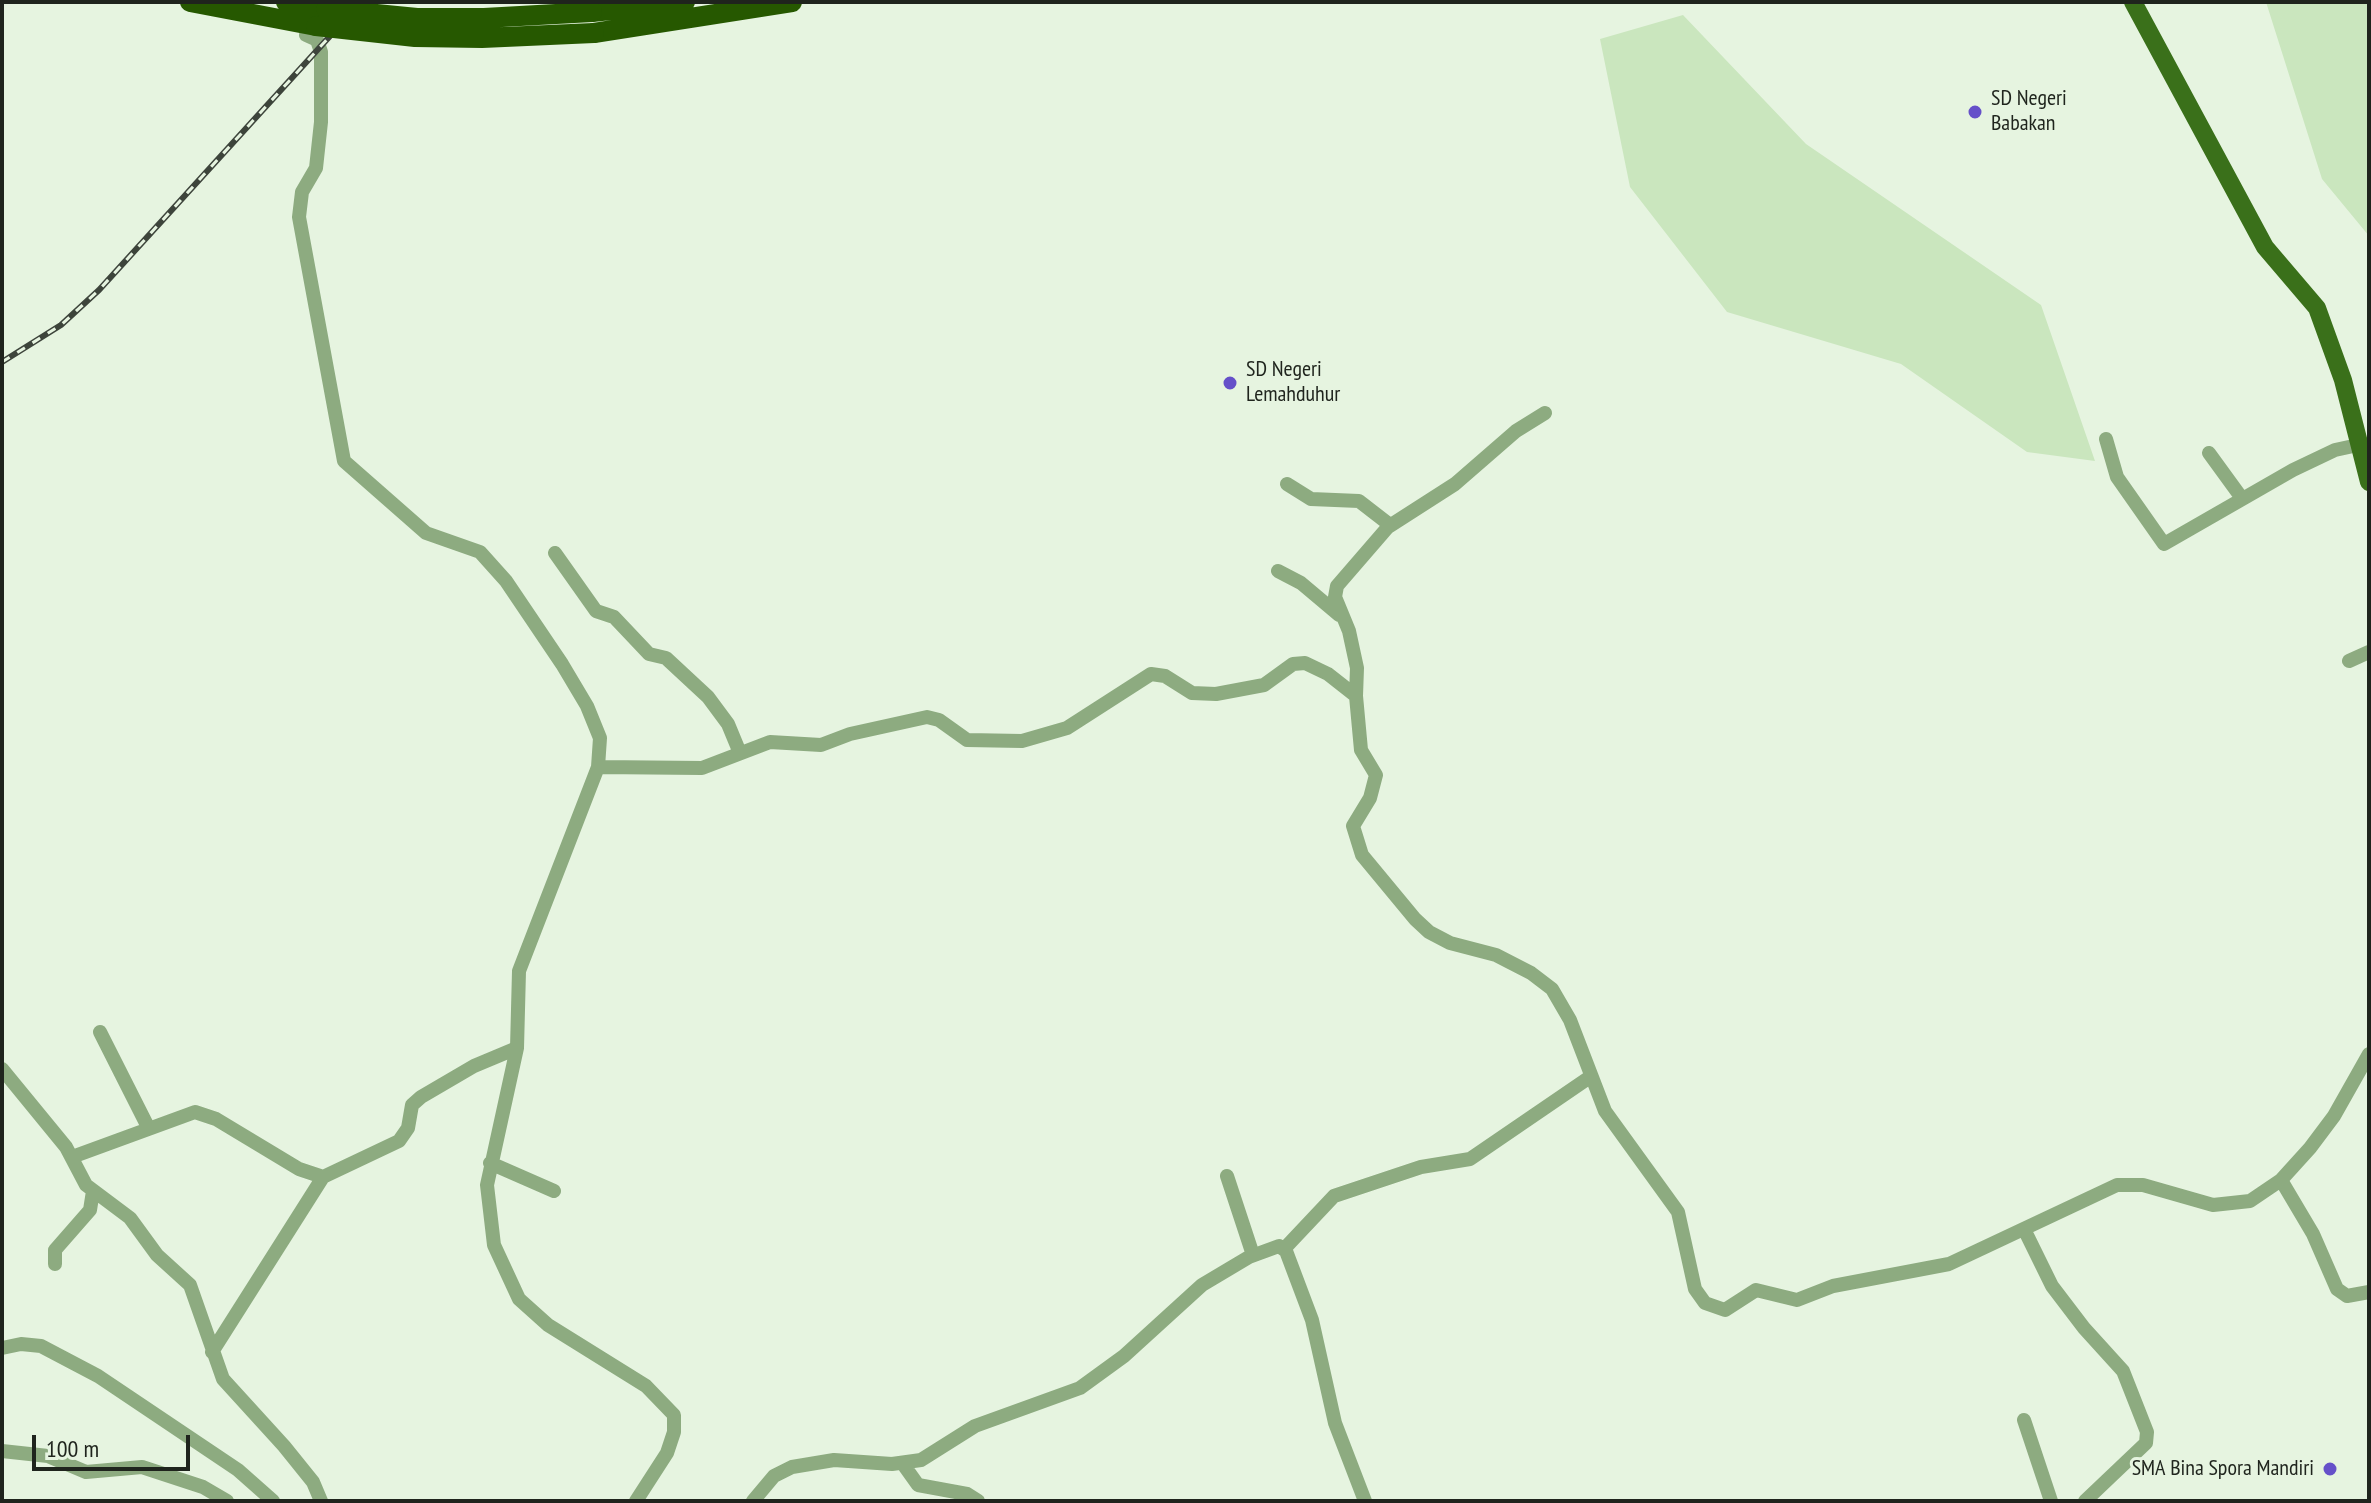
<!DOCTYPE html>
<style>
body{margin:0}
#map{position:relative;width:2371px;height:1503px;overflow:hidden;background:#e6f4e0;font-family:"PT Sans Narrow",sans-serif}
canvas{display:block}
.frame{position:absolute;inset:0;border:4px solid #1f241d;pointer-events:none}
.scale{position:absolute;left:32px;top:1435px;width:158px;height:36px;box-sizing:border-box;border:4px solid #1f241d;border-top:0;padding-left:10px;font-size:24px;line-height:28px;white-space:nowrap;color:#1f241d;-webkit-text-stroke:6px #e6f4e0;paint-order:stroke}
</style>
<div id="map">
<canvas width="2371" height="1503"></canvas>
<div class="frame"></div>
<div class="scale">100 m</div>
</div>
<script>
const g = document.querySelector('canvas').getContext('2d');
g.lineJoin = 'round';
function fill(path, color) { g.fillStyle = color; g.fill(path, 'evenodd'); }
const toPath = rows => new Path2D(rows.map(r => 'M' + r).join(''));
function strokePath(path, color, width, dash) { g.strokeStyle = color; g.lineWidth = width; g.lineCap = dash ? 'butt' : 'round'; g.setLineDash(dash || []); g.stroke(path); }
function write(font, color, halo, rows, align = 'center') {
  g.font = font + ' "PT Sans Narrow",sans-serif'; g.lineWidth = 6; g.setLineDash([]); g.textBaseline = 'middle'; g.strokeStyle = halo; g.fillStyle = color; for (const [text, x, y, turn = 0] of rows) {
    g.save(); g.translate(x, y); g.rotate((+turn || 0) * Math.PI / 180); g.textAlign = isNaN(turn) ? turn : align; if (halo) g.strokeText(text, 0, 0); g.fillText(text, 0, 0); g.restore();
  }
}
const green = toPath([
 [2266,2,2369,2,2369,236,2322,179],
 [1683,15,1806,144,2041,305,2095,461,2027,452,1901,364,1727,312,1630,187,1600,39]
]);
const minor = toPath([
 [306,35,317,40,321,52,321,122,316,168,302,192,299,217,344,461,426,533,480,552,506,581,562,664,587,706,600,738,598,767,519,971,517,1048,487,1185,494,1245,519,1299,548,1325,646,1386,674,1415,674,1432,667,1453,636,1501],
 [2106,439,2117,477,2164,544,2293,470,2335,450,2358,445],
 [2209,453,2241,497],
 [1287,484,1311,499,1359,501,1390,525],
 [555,553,596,611,614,617,649,654,666,658,708,697,728,724,740,753],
 [1278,571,1301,583,1339,615],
 [2349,661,2369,652],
 [1356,696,1357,668,1349,631,1335,597,1337,586,1388,527,1455,484,1516,431,1545,413],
 [598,767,702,768,770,742,821,745,850,734,927,717,939,720,967,740,1022,741,1067,728,1151,674,1165,676,1192,693,1216,694,1264,685,1293,664,1305,663,1328,674,1356,696,1361,750,1376,775,1370,798,1353,826,1362,855,1415,919,1429,932,1450,943,1496,955,1531,973,1552,989,1570,1020,1605,1111,1678,1212,1695,1289,1705,1303,1725,1310,1756,1290,1797,1300,1833,1286,1949,1264,2117,1185,2143,1185,2213,1205,2250,1201,2281,1180,2310,1148,2334,1116,2369,1054],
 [100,1032,148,1127],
 [2,1069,66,1147,86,1185,130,1218,157,1255,190,1285,223,1379,284,1446,313,1482,321,1501],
 [72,1157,195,1112,216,1119,299,1169,323,1177,399,1141,408,1128,412,1105,421,1097,474,1066,517,1048],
 [490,1163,554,1191],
 [1227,1176,1253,1255],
 [2281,1180,2313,1234,2337,1289,2347,1296,2369,1292],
 [2024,1229,2052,1286,2084,1328,2123,1371,2147,1432,2146,1443,2085,1501],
 [1285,1248,1334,1196,1421,1167,1470,1159,1590,1077],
 [55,1264,55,1250,90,1210,93,1191],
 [2,1348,21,1344,41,1346,98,1376,238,1470,273,1501],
 [212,1352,323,1177],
 [2024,1420,2051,1501],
 [2,1451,48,1456,86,1472,142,1467,203,1487,227,1501],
 [903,1464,918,1485,967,1494,978,1501],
 [753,1501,774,1476,792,1467,834,1460,892,1464,921,1460,975,1426,1080,1388,1124,1356,1202,1285,1249,1257,1279,1246,1286,1251,1312,1320,1335,1423,1365,1501]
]);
const major = toPath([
 [2133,2,2265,247,2317,308,2343,380,2369,482]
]);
const highway = toPath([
 [190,2,316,26],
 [286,2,326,9],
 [592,12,685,2],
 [594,33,792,2]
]);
const rail = toPath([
 [2,362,61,325,99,290,361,2]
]);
const highwayBridge = toPath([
 [326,9,417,18,484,18,592,12],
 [316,26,415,37,482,38,594,33]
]);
const markers = [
 [1975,112,8,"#6550c9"],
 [1230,383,8,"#6550c9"],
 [2330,1469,8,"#6550c9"]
];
const poiNames = [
 ["SD Negeri",1991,99],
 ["Babakan",1991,124],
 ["SD Negeri",1246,370],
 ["Lemahduhur",1246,395],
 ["SMA Bina Spora Mandiri",2314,1469,"right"]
];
fill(green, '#cae6be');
strokePath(minor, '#8dab80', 14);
strokePath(major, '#3a701a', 18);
strokePath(highway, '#265800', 20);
strokePath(rail, '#3d443b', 6);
strokePath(rail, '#e6f4e0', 3, [9]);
strokePath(highwayBridge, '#265800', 20);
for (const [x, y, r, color] of markers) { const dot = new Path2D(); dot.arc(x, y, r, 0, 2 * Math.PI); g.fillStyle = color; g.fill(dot); strokePath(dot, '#e6f4e0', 3); }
write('22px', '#1f241d', '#e6f4e0', poiNames, 'left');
</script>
